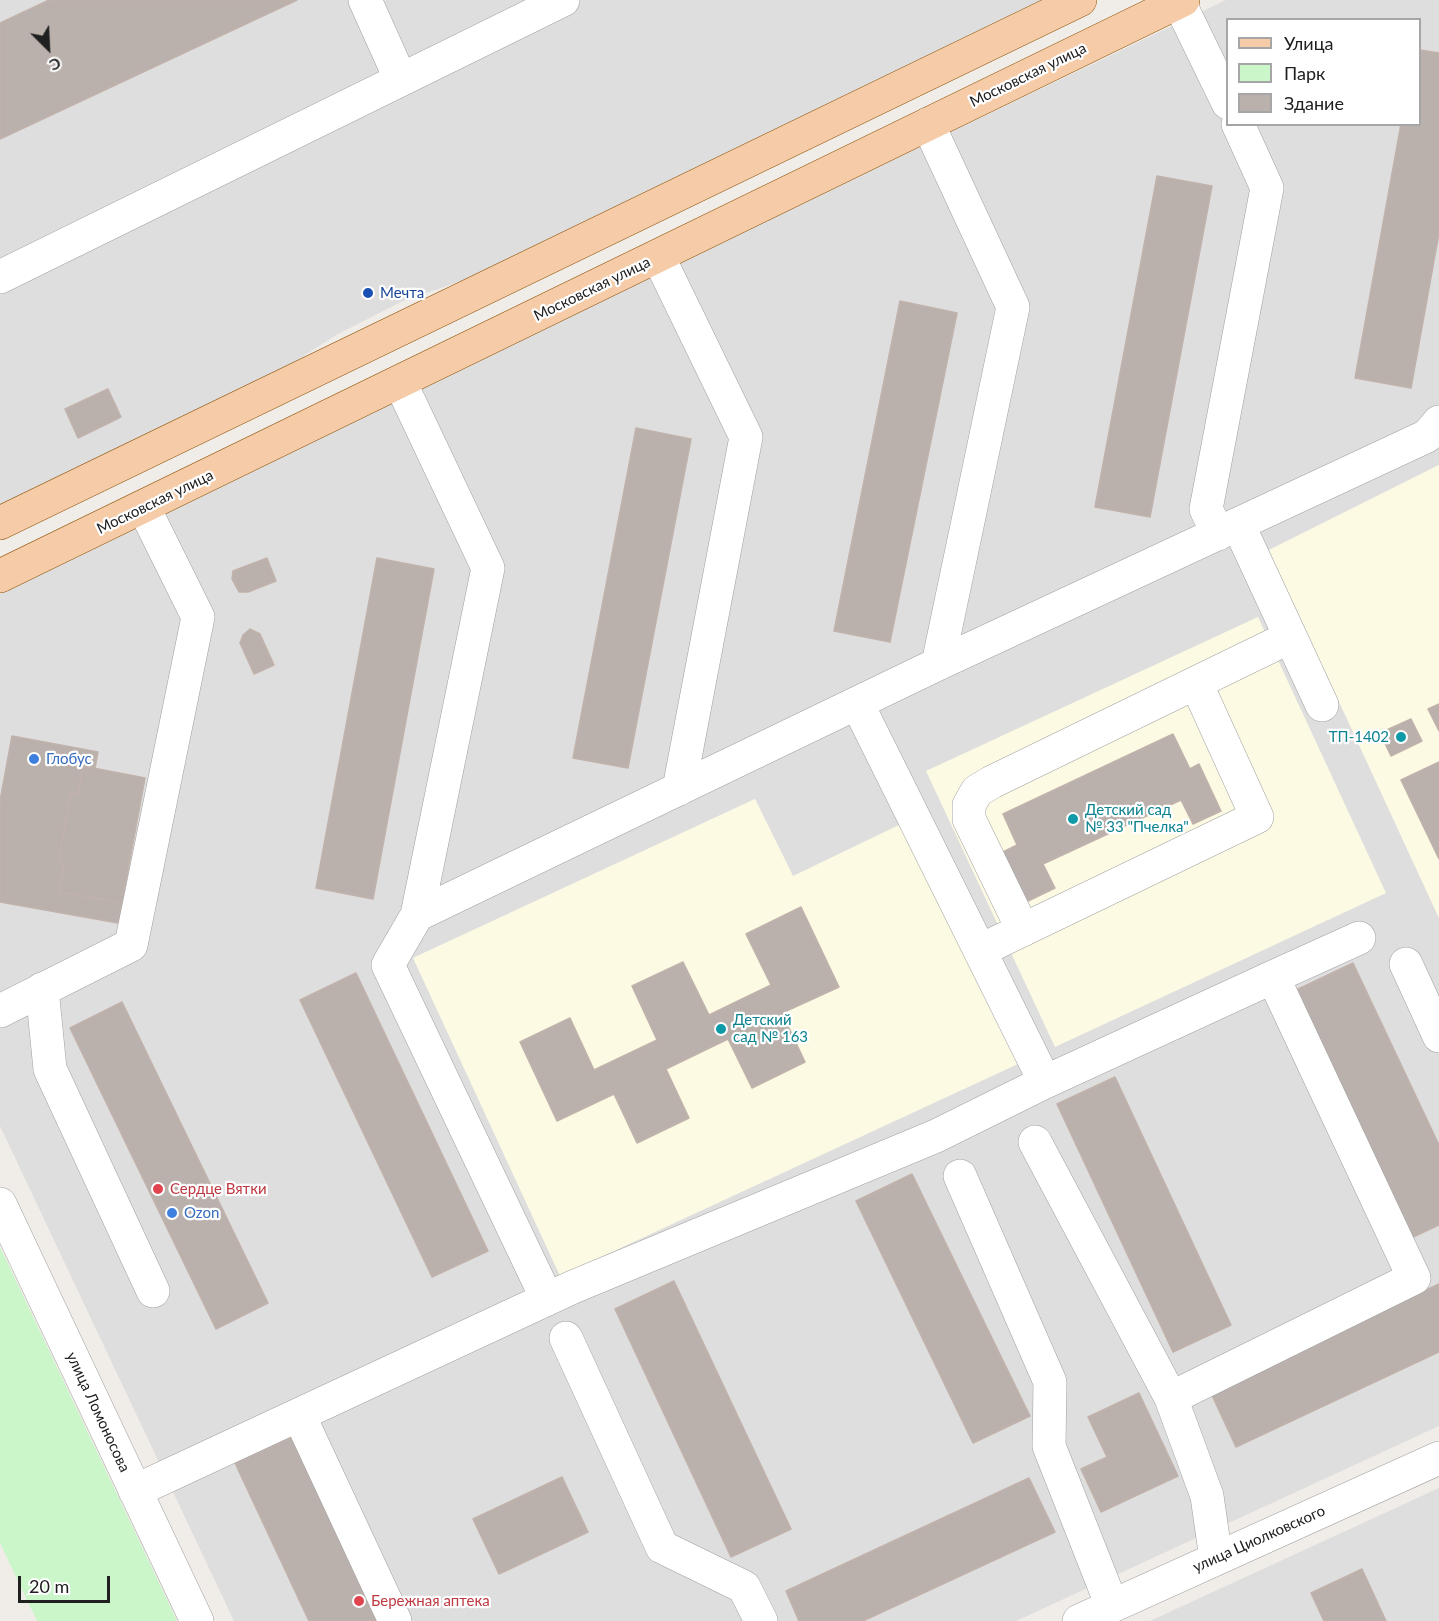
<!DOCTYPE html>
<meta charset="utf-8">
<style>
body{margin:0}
#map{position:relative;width:1439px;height:1621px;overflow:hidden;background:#f0ece8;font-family:Lato,sans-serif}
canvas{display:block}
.legend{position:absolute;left:1226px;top:18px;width:195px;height:108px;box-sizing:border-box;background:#fff;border:2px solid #a6a6a6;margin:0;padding:8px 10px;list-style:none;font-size:18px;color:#202020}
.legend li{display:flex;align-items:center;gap:12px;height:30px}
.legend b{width:30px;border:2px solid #a6a6a6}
.north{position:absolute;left:18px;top:18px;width:60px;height:60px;-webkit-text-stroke:4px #fff;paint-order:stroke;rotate:156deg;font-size:16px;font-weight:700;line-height:24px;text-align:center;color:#202020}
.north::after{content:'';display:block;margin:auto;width:21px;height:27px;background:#202020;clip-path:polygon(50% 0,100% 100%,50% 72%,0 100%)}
.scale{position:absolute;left:18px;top:1576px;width:92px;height:27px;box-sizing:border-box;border:3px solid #202020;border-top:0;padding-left:8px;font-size:18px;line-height:21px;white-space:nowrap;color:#202020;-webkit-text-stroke:4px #fff;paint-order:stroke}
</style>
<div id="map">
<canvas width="1439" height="1621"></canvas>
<ul class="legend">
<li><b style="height:8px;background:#f5cba8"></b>Улица</li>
<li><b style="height:16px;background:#caf6c9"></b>Парк</li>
<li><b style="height:16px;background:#bab1ad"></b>Здание</li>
</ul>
<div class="north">С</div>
<div class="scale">20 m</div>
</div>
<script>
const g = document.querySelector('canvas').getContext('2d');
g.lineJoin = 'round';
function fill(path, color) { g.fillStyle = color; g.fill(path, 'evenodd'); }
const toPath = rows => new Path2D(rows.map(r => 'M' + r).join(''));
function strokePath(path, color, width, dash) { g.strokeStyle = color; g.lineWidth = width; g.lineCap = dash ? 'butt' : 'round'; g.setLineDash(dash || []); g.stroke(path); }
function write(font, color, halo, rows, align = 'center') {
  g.font = font + ' Lato,sans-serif'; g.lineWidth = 4.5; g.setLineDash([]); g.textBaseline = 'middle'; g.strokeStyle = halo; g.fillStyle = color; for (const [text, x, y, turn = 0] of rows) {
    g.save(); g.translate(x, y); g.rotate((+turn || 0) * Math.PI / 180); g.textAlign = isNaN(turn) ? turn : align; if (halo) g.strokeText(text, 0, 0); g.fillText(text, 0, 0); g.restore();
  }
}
const residential = toPath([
 [0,0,1043,0,492,270,401,302,336,335,287,367,0,504],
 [1226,0,1439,0,1439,465,1269,550,1439,918,1439,1426,1016,1621,234,1621,0,1126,0,589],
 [1228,20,1420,20,1420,124,1228,124],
 [755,799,793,876,413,958],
 [1439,1488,1439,1621,1150,1621]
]);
const education = toPath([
 [1439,465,1439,918,1269,550],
 [1258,617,1386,893,1055,1047,926,771],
 [755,799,793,876,901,824,1018,1064,560,1276,413,958]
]);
const park = toPath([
 [0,1247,177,1621,37,1621,0,1543]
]);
const building = toPath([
 [49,0,297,0,0,139,0,23,49,0],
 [1420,50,1439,53,1439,233,1411,388,1355,378,1401,124,1420,124,1420,50],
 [1157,176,1212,186,1150,517,1095,507,1157,176],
 [900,301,957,313,890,642,834,631,900,301],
 [108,389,121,417,78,438,65,409,108,389],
 [636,428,691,439,628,768,573,758,636,428],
 [267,558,276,581,248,592,239,592,232,579,233,571,267,558],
 [377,558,434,569,373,899,316,888,377,558],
 [250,629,260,634,274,665,254,674,240,643,243,635,250,629],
 [1439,704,1439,731,1428,709,1439,704],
 [1411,719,1422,741,1391,756,1380,733,1411,719],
 [1173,734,1190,769,1199,764,1221,811,1193,824,1181,800,1043,864,1055,888,1026,902,1003,852,1017,845,1003,814,1173,734],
 [12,736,98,752,95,768,83,766,78,794,71,792,58,863,64,864,59,892,122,903,118,923,0,902,0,801,12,736],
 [1439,762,1439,859,1401,780,1439,762],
 [83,766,145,778,122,903,59,892,64,864,58,863,71,792,78,794,83,766],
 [801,907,839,987,782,1013,805,1062,752,1088,728,1039,666,1069,689,1118,637,1143,614,1094,557,1121,520,1042,570,1018,594,1070,657,1040,632,986,683,962,709,1015,771,985,746,934,801,907],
 [1353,963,1439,1145,1439,1225,1409,1239,1292,992,1353,963],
 [356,973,488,1251,432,1277,300,1000,356,973],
 [122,1002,268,1303,216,1329,70,1028,122,1002],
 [1115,1077,1231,1325,1173,1352,1057,1104,1115,1077],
 [912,1174,1030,1416,973,1443,856,1201,912,1174],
 [674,1281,791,1529,731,1557,615,1309,674,1281],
 [1439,1284,1439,1352,1236,1447,1210,1391,1439,1284],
 [1139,1393,1178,1476,1101,1512,1081,1469,1107,1457,1088,1417,1139,1393],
 [293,1437,379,1621,309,1621,235,1463,293,1437],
 [562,1477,588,1532,499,1574,473,1519,562,1477],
 [1029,1478,1055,1532,863,1621,799,1621,786,1591,1029,1478],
 [1362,1569,1386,1621,1324,1621,1311,1593,1362,1569]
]);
const minor = toPath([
 [365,0,400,78],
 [1179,2,1228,103],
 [928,124,1013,307,938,664],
 [658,256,746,437,679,789],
 [0,277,563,0],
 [400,382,488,568,417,915,938,664,1427,436,1439,422],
 [1238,524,1322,705],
 [1218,534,1206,509,1267,188,1238,124],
 [857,703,1045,1082],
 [417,915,388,965,547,1299],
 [1023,930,969,819,969,805,977,791,992,782,1290,637],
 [981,950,1257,817,1196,683],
 [1406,964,1439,1036],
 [42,989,50,1069,153,1291],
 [0,1011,131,945,198,617,144,508],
 [1035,1142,1171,1398],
 [960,1176,1050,1382,1049,1446,1112,1606],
 [0,1204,197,1621],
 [566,1338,662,1547,744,1587,761,1621],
 [299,1415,395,1621],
 [135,1491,573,1287,936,1136,1045,1082,1273,977],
 [1216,1559,1207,1496,1171,1398,1414,1278,1273,977,1359,938],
 [1079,1621,1439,1458]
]);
const major = toPath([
 [0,523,1080,0],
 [0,576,1183,0]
]);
const markers = [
 [368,293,6,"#1a4fb4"],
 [1401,737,6,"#0f9aa8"],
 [34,759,6,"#3f7fe0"],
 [1073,819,6,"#0f9aa8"],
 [721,1029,6,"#0f9aa8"],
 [158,1189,6,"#e0444e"],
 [172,1213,6,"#3f7fe0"],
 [359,1601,6,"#e0444e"]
];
const streetNames = [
 ["Московская улица",1028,75,-26],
 ["Московская улица",592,289,-26],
 ["Московская улица",155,502,-26],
 ["улица Ломоносова",98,1412,65],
 ["улица Циолковского",1259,1539,-24]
];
const transitNames = [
 ["Мечта",380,293]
];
const cultureNames = [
 ["ТП-1402",1389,737,"right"],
 ["Детский сад",1085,810],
 ["№ 33 \"Пчелка\"",1085,827],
 ["Детский",733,1020],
 ["сад № 163",733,1037]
];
const shopNames = [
 ["Глобус",46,759],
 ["Ozon",184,1213]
];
const healthNames = [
 ["Сердце Вятки",170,1189],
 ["Бережная аптека",371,1601]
];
fill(residential, '#dedede');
fill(education, '#fdfae4');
fill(park, '#caf6c9');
fill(building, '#bab1ad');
strokePath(building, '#c1b2ab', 1.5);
strokePath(minor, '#a1a1a1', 34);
strokePath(major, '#91570c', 34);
strokePath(minor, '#fff', 33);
strokePath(major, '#f5cba8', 33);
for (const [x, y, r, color] of markers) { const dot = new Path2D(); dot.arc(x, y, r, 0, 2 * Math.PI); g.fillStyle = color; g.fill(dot); strokePath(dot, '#fff', 2); }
write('15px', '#202020', '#fff', streetNames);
write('15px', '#164399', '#fff', transitNames, 'left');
write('15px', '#0d838f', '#fff', cultureNames, 'left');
write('15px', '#366cbe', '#fff', shopNames, 'left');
write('15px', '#be3a42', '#fff', healthNames, 'left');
</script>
